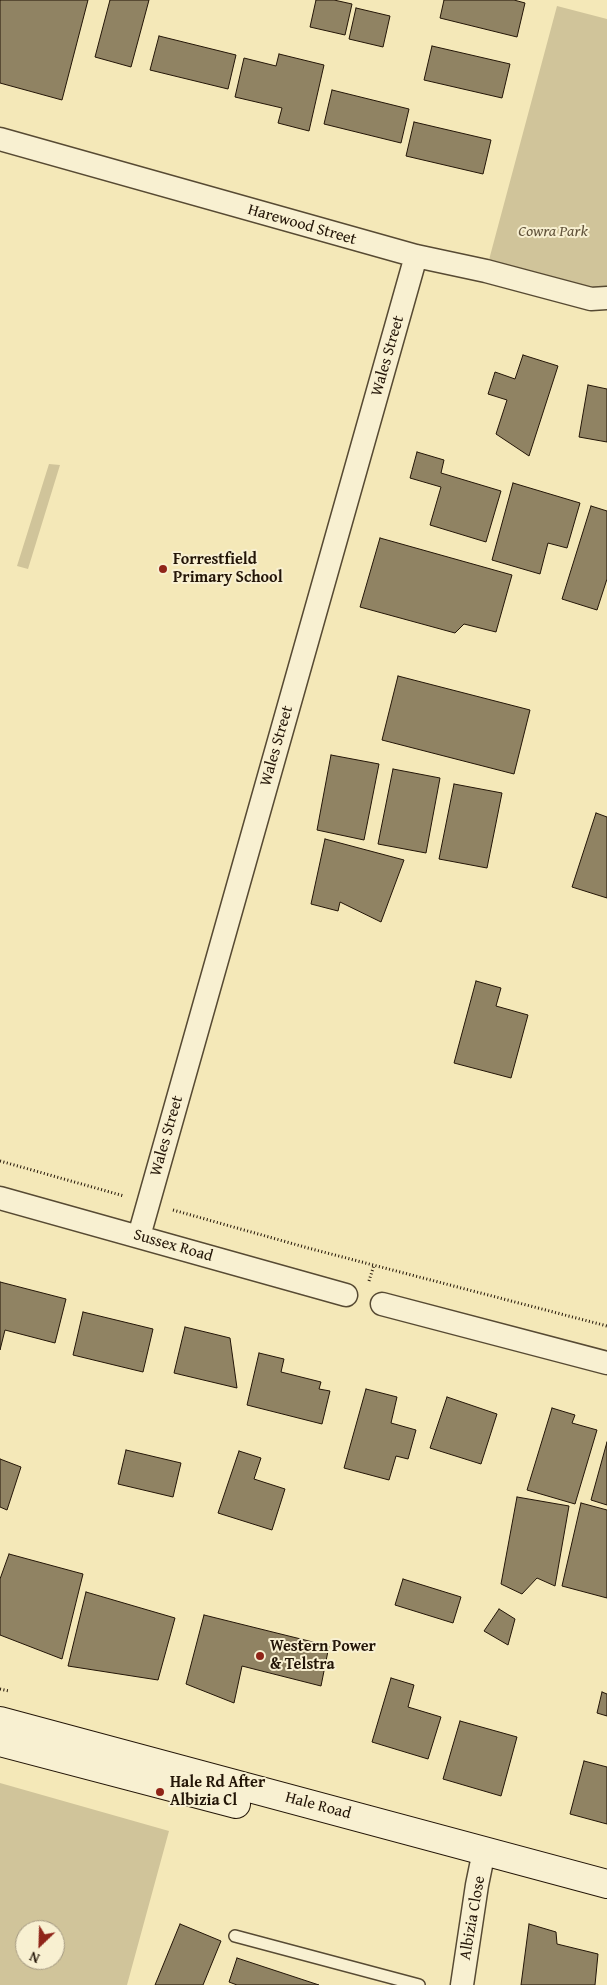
<!DOCTYPE html>
<style>
body{margin:0}
#map{position:relative;width:607px;height:1985px;overflow:hidden;background:#f4e8b8;font-family:"Gentium Book Plus",serif}
canvas{display:block}
.north{position:absolute;left:15px;top:1920px;width:50px;height:50px;box-sizing:border-box;background:#f8f0d1;border:1px solid #a39880;border-radius:50%;rotate:204deg;font-size:14px;font-weight:700;line-height:20px;text-align:center;color:#231507}
.north::after{content:'';display:block;margin:auto;width:18px;height:22px;background:#8f2418;clip-path:polygon(50% 0,100% 100%,50% 72%,0 100%)}
</style>
<div id="map">
<canvas width="607" height="1985"></canvas>
<div class="north">N</div>
</div>
<script>
const g = document.querySelector('canvas').getContext('2d');
g.lineJoin = 'round';
function fill(path, color) { g.fillStyle = color; g.fill(path, 'evenodd'); }
const toPath = rows => new Path2D(rows.map(r => 'M' + r).join(''));
function strokePath(path, color, width, dash) { g.strokeStyle = color; g.lineWidth = width; g.lineCap = dash ? 'butt' : 'round'; g.setLineDash(dash || []); g.stroke(path); }
function write(font, color, halo, rows, align = 'center') {
  g.font = font + ' "Gentium Book Plus",serif'; g.lineWidth = 4; g.setLineDash([]); g.textBaseline = 'middle'; g.strokeStyle = halo; g.fillStyle = color; for (const [text, x, y, turn = 0] of rows) {
    g.save(); g.translate(x, y); g.rotate((+turn || 0) * Math.PI / 180); g.textAlign = isNaN(turn) ? turn : align; if (halo) g.strokeText(text, 0, 0); g.fillText(text, 0, 0); g.restore();
  }
}
const green = toPath([
 [557,6,607,19,607,298,486,271],
 [49,464,60,465,28,569,17,566],
 [0,1783,169,1831,127,1985,0,1985],
 [25,1930,55,1930,55,1960,25,1960]
]);
const building = toPath([
 [0,0,88,0,62,100,0,83,0,0],
 [110,0,149,0,131,67,95,57,110,0],
 [316,0,334,0,352,4,345,35,310,27,316,0],
 [444,0,514,0,525,3,517,37,440,18,444,0],
 [356,8,390,16,383,47,349,39,356,8],
 [159,36,236,55,228,89,150,70,159,36],
 [432,46,510,64,502,98,424,80,432,46],
 [279,54,324,65,309,131,278,123,282,108,235,97,244,58,276,66,279,54],
 [332,90,409,109,401,143,324,124,332,90],
 [414,122,491,140,483,174,406,156,414,122],
 [523,355,558,366,529,456,496,434,507,400,488,394,495,372,515,379,523,355],
 [588,385,607,389,607,442,579,437,588,385],
 [417,452,444,460,441,473,501,491,486,542,430,525,441,487,410,478,417,452],
 [513,483,580,503,567,548,548,543,540,574,492,560,513,483],
 [591,506,607,511,607,579,597,610,562,599,591,506],
 [380,538,512,575,496,632,464,624,455,633,360,607,380,538],
 [398,676,530,710,514,774,382,740,398,676],
 [331,755,379,764,364,840,317,830,331,755],
 [393,769,440,778,426,853,378,844,393,769],
 [454,784,502,793,487,868,439,859,454,784],
 [596,813,607,817,607,898,572,887,596,813],
 [325,839,404,860,381,922,340,902,338,911,311,904,325,839],
 [476,981,501,988,496,1006,528,1015,511,1078,454,1063,476,981],
 [0,1282,66,1299,55,1343,5,1330,0,1350,0,1282],
 [83,1312,153,1329,143,1372,73,1355,83,1312],
 [185,1327,230,1338,237,1388,174,1373,185,1327],
 [259,1353,284,1359,281,1372,321,1382,319,1389,330,1391,322,1424,247,1405,259,1353],
 [366,1389,397,1397,391,1423,416,1430,408,1459,396,1456,389,1480,344,1468,366,1389],
 [447,1397,497,1414,481,1464,430,1448,447,1397],
 [552,1408,575,1415,572,1423,597,1430,575,1504,527,1490,552,1408],
 [607,1442,607,1505,591,1500,607,1442],
 [126,1450,181,1463,173,1497,118,1484,126,1450],
 [239,1451,261,1458,254,1479,285,1489,272,1530,218,1513,239,1451],
 [0,1459,21,1467,7,1510,0,1507,0,1459],
 [517,1497,569,1506,555,1586,537,1578,522,1594,501,1584,517,1497],
 [581,1503,607,1510,607,1598,562,1586,581,1503],
 [9,1554,83,1574,62,1659,0,1635,0,1579,9,1554],
 [403,1579,461,1597,453,1623,395,1605,403,1579],
 [86,1592,175,1618,158,1680,68,1666,86,1592],
 [499,1609,515,1619,508,1645,484,1631,499,1609],
 [204,1615,329,1646,321,1686,242,1666,234,1703,186,1684,204,1615],
 [391,1678,414,1685,408,1707,441,1717,428,1759,372,1742,391,1678],
 [602,1692,607,1694,607,1716,597,1713,602,1692],
 [460,1721,517,1737,501,1796,443,1779,460,1721],
 [584,1761,607,1767,607,1824,570,1814,584,1761],
 [180,1924,221,1941,203,1985,155,1985,180,1924],
 [529,1924,556,1932,557,1944,598,1954,595,1985,521,1985,529,1924],
 [237,1958,319,1985,237,1985,229,1982,237,1958]
]);
const path = toPath([
 [0,1161,124,1196],
 [173,1210,308,1248,607,1326],
 [369,1281,374,1265],
 [0,1689,9,1691]
]);
const service = toPath([
 [235,1936,419,1985]
]);
const minor = toPath([
 [0,139,416,256,486,271,591,299,607,298],
 [0,1198,346,1295],
 [139,1236,416,256],
 [382,1304,607,1363],
 [462,1985,477,1885,484,1851]
]);
const secondary = toPath([
 [0,1721,607,1884],
 [0,1742,236,1804]
]);
const markers = [
 [163,569,5,"#8f2418"],
 [260,1656,5,"#8f2418"],
 [160,1792,5,"#8f2418"]
];
const streetNames = [
 ["Harewood Street",302,225,16],
 ["Wales Street",388,356,-74],
 ["Wales Street",277,746,-74],
 ["Wales Street",167,1136,-74],
 ["Sussex Road",173,1246,16],
 ["Hale Road",318,1806,15],
 ["Albizia Close",473,1918,-80]
];
const parkNames = [
 ["Cowra Park",553,232]
];
const poiNames = [
 ["Forrestfield",173,560],
 ["Primary School",173,578],
 ["Western Power",270,1647],
 ["& Telstra",270,1665],
 ["Hale Rd After",170,1783],
 ["Albizia Cl",170,1801]
];
fill(green, '#d0c49a');
fill(building, '#908363');
strokePath(building, '#231507', 1);
strokePath(service, '#574a33', 14);
strokePath(minor, '#574a33', 25);
strokePath(secondary, '#231507', 30);
strokePath(path, '#231507', 3, [1, 2.5]);
strokePath(service, '#f8f0d1', 11);
strokePath(minor, '#f8f0d1', 22);
strokePath(secondary, '#f8f0d1', 28);
for (const [x, y, r, color] of markers) { const dot = new Path2D(); dot.arc(x, y, r, 0, 2 * Math.PI); g.fillStyle = color; g.fill(dot); strokePath(dot, '#f8f0d1', 2); }
write('16px', '#231507', '#f8f0d1', streetNames);
write('italic 16px', '#60523a', '#f8f0d1', parkNames);
write('bold 16px', '#231507', '#f8f0d1', poiNames, 'left');
</script>
